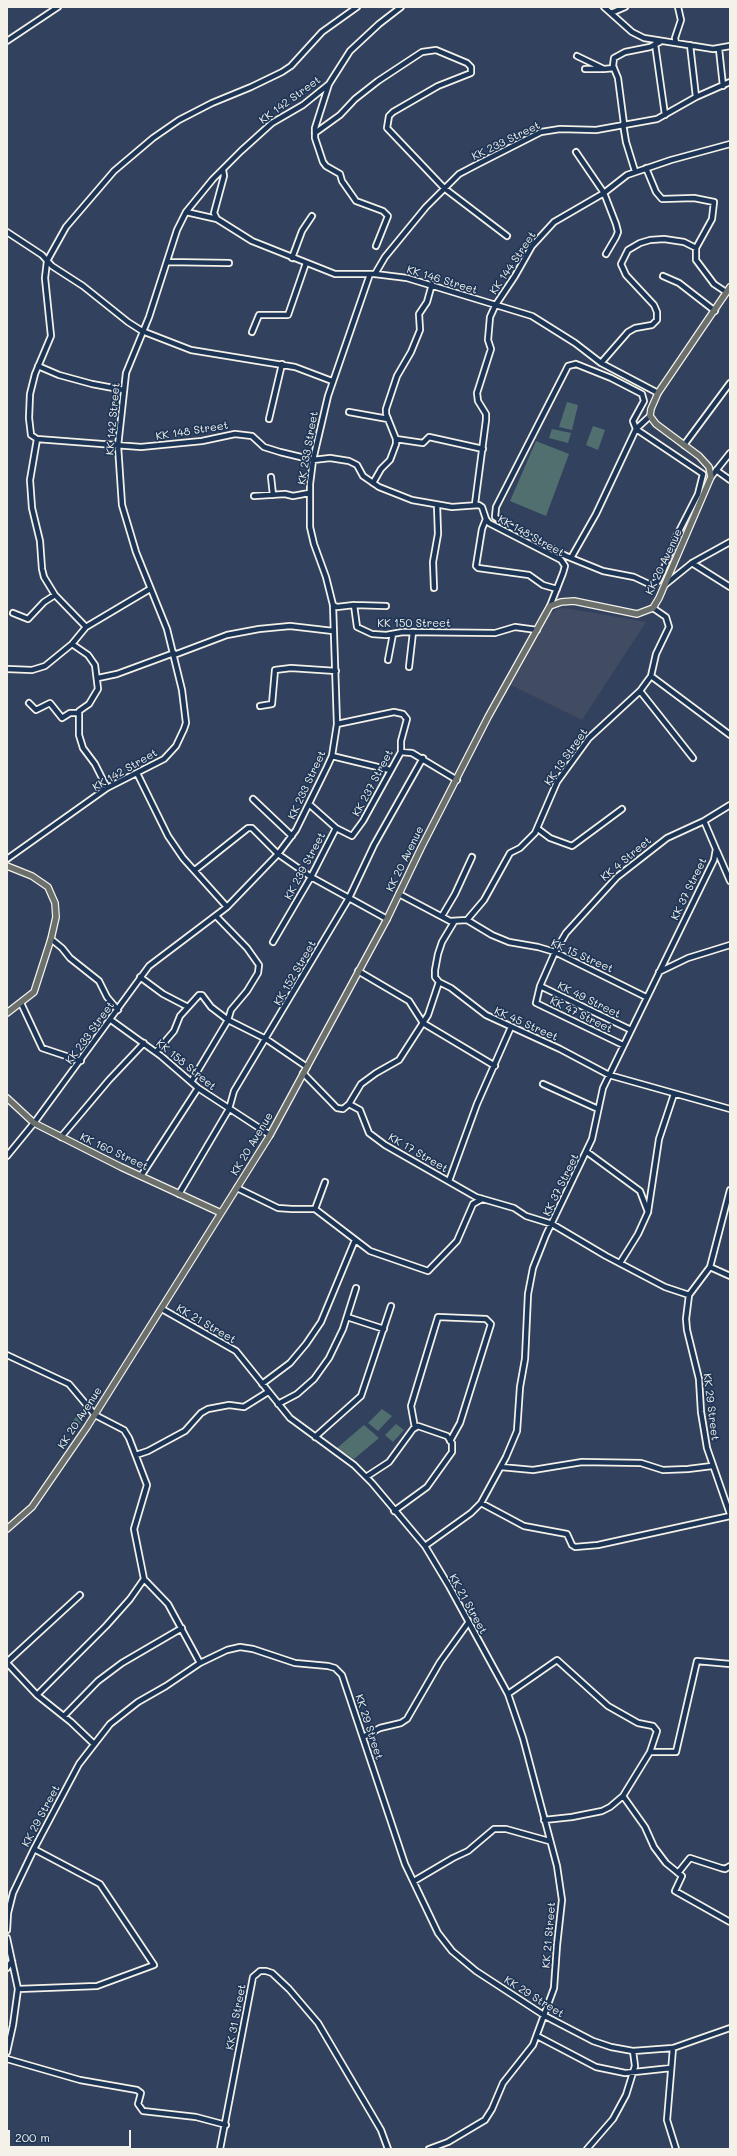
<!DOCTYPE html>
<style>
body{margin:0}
#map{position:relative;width:737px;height:2156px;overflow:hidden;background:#32425e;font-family:Mali,sans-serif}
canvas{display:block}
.frame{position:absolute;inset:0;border:8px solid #f4f1e8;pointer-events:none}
.scale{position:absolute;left:8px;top:2130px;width:123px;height:18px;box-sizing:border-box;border:2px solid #f4f1e8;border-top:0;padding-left:5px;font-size:12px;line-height:14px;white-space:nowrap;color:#f4f1e8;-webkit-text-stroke:3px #1d3557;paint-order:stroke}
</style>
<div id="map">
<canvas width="737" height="2156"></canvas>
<div class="frame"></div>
<div class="scale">200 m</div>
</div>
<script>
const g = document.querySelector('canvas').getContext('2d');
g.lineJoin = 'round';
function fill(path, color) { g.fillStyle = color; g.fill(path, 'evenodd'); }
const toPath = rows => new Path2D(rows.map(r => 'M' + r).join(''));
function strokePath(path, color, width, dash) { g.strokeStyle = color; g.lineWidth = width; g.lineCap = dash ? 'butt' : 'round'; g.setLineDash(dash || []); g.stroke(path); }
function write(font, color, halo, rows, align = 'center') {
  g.font = font + ' Mali,sans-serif'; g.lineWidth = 3.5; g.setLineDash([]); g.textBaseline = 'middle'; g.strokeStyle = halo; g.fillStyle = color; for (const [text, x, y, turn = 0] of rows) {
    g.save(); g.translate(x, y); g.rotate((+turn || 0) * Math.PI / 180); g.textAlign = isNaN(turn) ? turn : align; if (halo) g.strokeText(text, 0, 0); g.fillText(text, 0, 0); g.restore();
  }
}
const built = toPath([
 [565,608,646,622,582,720,511,685,548,616,557,609]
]);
const green = toPath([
 [567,402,578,405,572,430,559,427],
 [593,426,605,430,598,450,586,445],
 [552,429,571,433,568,443,549,438],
 [536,441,569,454,546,516,510,501],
 [84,1405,89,1411,75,1431,69,1427],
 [382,1409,392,1416,378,1431,368,1423],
 [396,1424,404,1430,393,1442,385,1435],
 [364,1425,379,1438,354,1459,337,1448]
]);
const minor = toPath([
 [357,7,322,32,291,66,282,72,251,87,212,103,179,120,153,138,114,171,66,227,47,261,45,278,51,336,35,374,30,394,29,418,31,435,37,439,141,447,202,441,235,434,252,436,264,447,280,452,313,460,330,458,349,461,357,465,363,476,379,487,412,500,452,507,479,505,482,507,486,519,489,523,561,560,565,566,563,573,550,606],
 [604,7,632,32,644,38,713,49,730,46],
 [611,13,625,7],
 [7,41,58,7],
 [676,43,675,38,681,20,678,7],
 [655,44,665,115],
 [690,45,696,97],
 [719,49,723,86],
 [577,56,604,69,614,68],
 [585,69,602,69],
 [329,84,315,128,315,138,323,162,326,166,340,174,342,181,356,201,383,211,388,216,376,246],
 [623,124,626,142,635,171],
 [624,124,618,78,613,66,614,58,625,52,650,47,660,42],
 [315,133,340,115,355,99,378,81,422,52,436,50,467,63,471,67,471,73,438,86,393,112,389,116,387,128,444,188,507,236],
 [576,152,604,193,616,224,618,232,616,237,606,254],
 [646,168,656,192,662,199,694,198,714,202,712,219,696,248],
 [186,212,217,219,252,241,335,274,375,274,407,278,532,316,575,343,601,363,658,393],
 [217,219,214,213,224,176,223,170],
 [7,232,42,255,52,266,83,286,128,322,142,331,191,350,295,367,332,381],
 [292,258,302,231,312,216],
 [167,262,229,263],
 [375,274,385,257,426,207,459,174,478,164,541,132,560,129,596,130,657,119,696,97,730,82],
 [663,276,679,283,715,311],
 [252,332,259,315,288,315,306,263],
 [601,363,628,332,635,328,652,325,657,320,657,312,654,305,626,275,621,264,628,250,640,243,650,240,664,239,684,242,696,248,696,260,714,284,726,292],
 [576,364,611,378,642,394,644,401,633,421,636,429,703,474,698,494,676,537,663,571,658,581,651,585,634,577,603,571,566,556,505,524,495,517,496,507,566,370,568,366,576,364],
 [38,366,59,375,92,384,124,390],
 [349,412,388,419],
 [269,419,282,364],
 [37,439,30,480,32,508,40,541,42,569,44,577,55,595,86,627],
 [396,439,423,443,429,437,483,449],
 [684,445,730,383],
 [716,470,730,480],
 [271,477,273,495],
 [711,477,730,453],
 [373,483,381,469,390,460,396,444,396,439,386,414,386,409,397,376,411,352,420,330,419,314,427,302,432,284],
 [254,496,285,494,293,496,309,493],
 [475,504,486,420,486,414,478,401,477,393,491,349,488,340,490,317,495,306,515,276,532,246,554,222,604,193,627,175,671,160,730,144],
 [486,519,482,529,476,566,478,568,529,575,543,585,557,589],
 [571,558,596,514,636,429,650,416],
 [692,563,730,587],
 [666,584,692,563,730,542],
 [434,588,433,562,438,534,437,505],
 [333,605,337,607,354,605,357,627,372,634,386,635,403,632,495,633,515,627,537,630],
 [354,605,386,606],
 [13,613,28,619,44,602,55,595],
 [72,644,88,655,95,665,98,689,89,704,79,711,79,735,83,748,95,764,107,788],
 [174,655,227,635,259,629,290,626,333,631],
 [388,660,393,634],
 [409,667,413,632],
 [7,669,32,670,45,666,72,644,86,627,150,589],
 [651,676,730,735],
 [98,678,117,674,174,653],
 [640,691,693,758],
 [29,703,36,710,50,703,62,718,70,713,78,713],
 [260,706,272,704,275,670,291,668,336,671],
 [401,752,412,753,457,780],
 [332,756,390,770],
 [137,773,168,836,183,858,227,907],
 [253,799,292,836],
 [336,828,352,836,363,821,401,752,401,741,407,719,403,714,394,712,337,724],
 [538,829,550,838,572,846,622,809],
 [717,851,730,881],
 [7,859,107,788,164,759,176,746,184,729,186,723,182,690,167,629,136,552,122,505,118,446,126,373,149,317,177,230,186,212,213,179,241,151,272,123,303,105,329,84,350,51,379,24,401,7],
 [195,870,248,828,252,828,278,854,311,877,387,919],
 [399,894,450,921,467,920,492,935,509,942,538,947,555,952,646,997],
 [442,916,455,894,472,857],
 [467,920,484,900,510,853,520,848,535,833,557,782,589,738,640,691,651,676,656,654,669,627,666,617,653,608],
 [51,939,62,948,70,958,99,981,107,997,118,1010],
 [273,942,311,877,336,828,309,804],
 [358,971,409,1001,423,1023,495,1066],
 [659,972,688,958,730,945],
 [140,977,163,994,188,1007],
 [439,982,451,988,486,1015,560,1049,609,1075,730,1109],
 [540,986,631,1030],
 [21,1003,42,1048,81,1061],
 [111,1020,161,1056,198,1088,270,1135],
 [623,1045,536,1003,540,986,555,952,566,933,617,877,667,838,704,821,730,805],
 [156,1052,174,1031,180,1016,199,995,202,995,211,1007,228,1020,231,1010,247,991,258,973,259,965,247,948,216,916],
 [303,1073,337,1108,343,1109,349,1104,360,1110,369,1133,385,1145,476,1197,514,1208,526,1216,552,1224,606,1256,665,1287,689,1295],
 [191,1082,228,1020,266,1039,307,1067],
 [543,1084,598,1109],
 [349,1104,361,1084,376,1073,399,1060,428,1015,439,982,435,977,435,970,438,954,442,942,454,922],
 [61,1137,109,1080,144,1043],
 [587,1152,640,1191,648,1212],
 [7,1156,34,1123,149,966,227,907,278,854,296,830,327,767,332,756,337,724,333,605,326,577,314,544,310,527,310,484,313,460,328,396,370,274],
 [141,1176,198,1088],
 [449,1181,477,1104,511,1027],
 [237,1188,278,1208,292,1209,315,1209,370,1251,428,1271,457,1241,473,1204,482,1199],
 [730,1190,710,1267,689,1295,686,1319,687,1330,699,1379,701,1412,707,1448,730,1514],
 [179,1194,229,1109,234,1091,349,898,374,845,423,758],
 [315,1209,325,1182],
 [620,1263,638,1234,648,1212,659,1139,674,1094],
 [710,1267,730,1276],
 [162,1309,236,1351,290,1418,354,1465,372,1483,425,1546,449,1586,508,1694,523,1738,557,1866,562,1900,557,1945,554,1988,533,2045,503,2083,492,2109,485,2120,448,2142,429,2149],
 [347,1317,384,1329],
 [7,1355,69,1384,95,1415,124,1430,129,1438,147,1485,134,1529,144,1579,168,1604,200,1663],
 [262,1384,290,1363,306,1344,321,1322,355,1240],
 [278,1404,297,1394,314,1379,329,1358,343,1329,356,1288],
 [415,1428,411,1406,438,1317,486,1319,491,1324,460,1423,450,1441],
 [315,1437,361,1396,391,1306],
 [136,1455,148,1451,185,1431,201,1413,208,1409,229,1405,244,1407,268,1392],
 [501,1467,533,1470,582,1462,641,1463,663,1470,688,1469,712,1466],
 [366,1477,389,1462,413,1429,418,1426,447,1436,452,1443,452,1452,427,1487,394,1511],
 [481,1503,524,1526,567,1534,572,1545,575,1547,598,1545,730,1516],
 [425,1546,471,1513,481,1503,506,1457,517,1431,520,1387,525,1359,528,1294,533,1268,546,1235,592,1139,603,1088,714,860,716,849,704,821],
 [7,1662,80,1595],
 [7,1663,37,1695,71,1722,94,1744],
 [508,1694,557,1660,608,1706,638,1723,653,1726,657,1731,650,1752,623,1796,610,1807,602,1811,572,1817,544,1820],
 [37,1695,106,1626,130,1599,144,1579],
 [64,1716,98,1681,122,1663,182,1628],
 [363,1737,380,1728,401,1723,407,1719,440,1662,468,1623],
 [650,1752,676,1752,697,1661,730,1664],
 [623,1796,645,1827,654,1847,666,1863,682,1876,675,1891,730,1922],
 [678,1873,690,1858,721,1868,725,1869,730,1866],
 [414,1881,453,1858,468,1851,494,1829,506,1829,549,1841],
 [7,1930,8,1913,13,1893,34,1849,79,1764,110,1724,138,1702,166,1686,200,1663,227,1650,240,1647,253,1649,295,1663,328,1666,335,1668,342,1675,405,1864,438,1933,452,1951,476,1971,545,2016,593,2041,611,2047,633,2051,673,2048,730,2028],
 [7,1938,18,1989,13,2025,7,2052],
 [7,1968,12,1961],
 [18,1989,97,1986,154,1965,100,1884,34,1849],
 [537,2036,596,2067,625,2073,671,2068],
 [673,2048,667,2120,676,2149],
 [7,2059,80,2080,137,2090,141,2093,138,2104,143,2111,196,2117,226,2125],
 [220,2149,253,1977,260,1971,266,1971,272,1973,289,1989,318,2023,381,2130,388,2149],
 [587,2149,613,2119,626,2095,635,2066,633,2051]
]);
const major = toPath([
 [7,866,32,876,48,887,55,903,56,917,51,939,34,992,7,1013],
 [7,1098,34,1123,121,1167,221,1213],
 [7,1529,32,1507,87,1427,270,1135,387,919,421,848,488,717,550,606,561,602,574,601,637,614,653,608,659,598,711,477,709,467,699,456,656,424,650,416,651,409,658,393,730,287]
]);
const streetNames = [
 ["KK 142 Street",290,100,-36],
 ["KK 233 Street",506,141,-26],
 ["KK 144 Street",513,263,-56],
 ["KK 146 Street",442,280,17],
 ["KK 142 Street",113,419,-85],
 ["KK 148 Street",192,431,-9],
 ["KK 233 Street",308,448,-80],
 ["KK 148 Street",531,536,29],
 ["KK 20 Avenue",664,562,-65],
 ["KK 150 Street",414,624],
 ["KK 13 Street",566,757,-55],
 ["KK 142 Street",125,770,-30],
 ["KK 237 Street",373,783,-62],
 ["KK 233 Street",307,785,-65],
 ["KK 20 Avenue",405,859,-64],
 ["KK 4 Street",626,859,-40],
 ["KK 239 Street",305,866,-62],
 ["KK 37 Street",689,889,-64],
 ["KK 15 Street",582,956,24],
 ["KK 152 Street",295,973,-60],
 ["KK 49 Street",589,1000,26],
 ["KK 47 Street",581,1015,26],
 ["KK 45 Street",526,1024,24],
 ["KK 233 Street",90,1033,-54],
 ["KK 158 Street",186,1065,39],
 ["KK 20 Avenue",252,1144,-59],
 ["KK 160 Street",114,1152,25],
 ["KK 17 Street",418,1153,30],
 ["KK 37 Street",561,1185,-64],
 ["KK 21 Street",206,1324,30],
 ["KK 29 Street",711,1407,83],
 ["KK 20 Avenue",80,1418,-57],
 ["KK 21 Street",468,1604,61],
 ["KK 29 Street",369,1727,72],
 ["KK 29 Street",41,1816,-62],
 ["KK 21 Street",549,1935,-85],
 ["KK 29 Street",534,1997,32],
 ["KK 31 Street",236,2017,-79]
];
fill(built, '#414b62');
fill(green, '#516f6e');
strokePath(minor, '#f4f1e8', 8);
strokePath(major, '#f4f1e8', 8);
strokePath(minor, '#1d3557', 4.5);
strokePath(major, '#6b706d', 5.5);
write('11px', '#f4f1e8', '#1d3557', streetNames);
</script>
